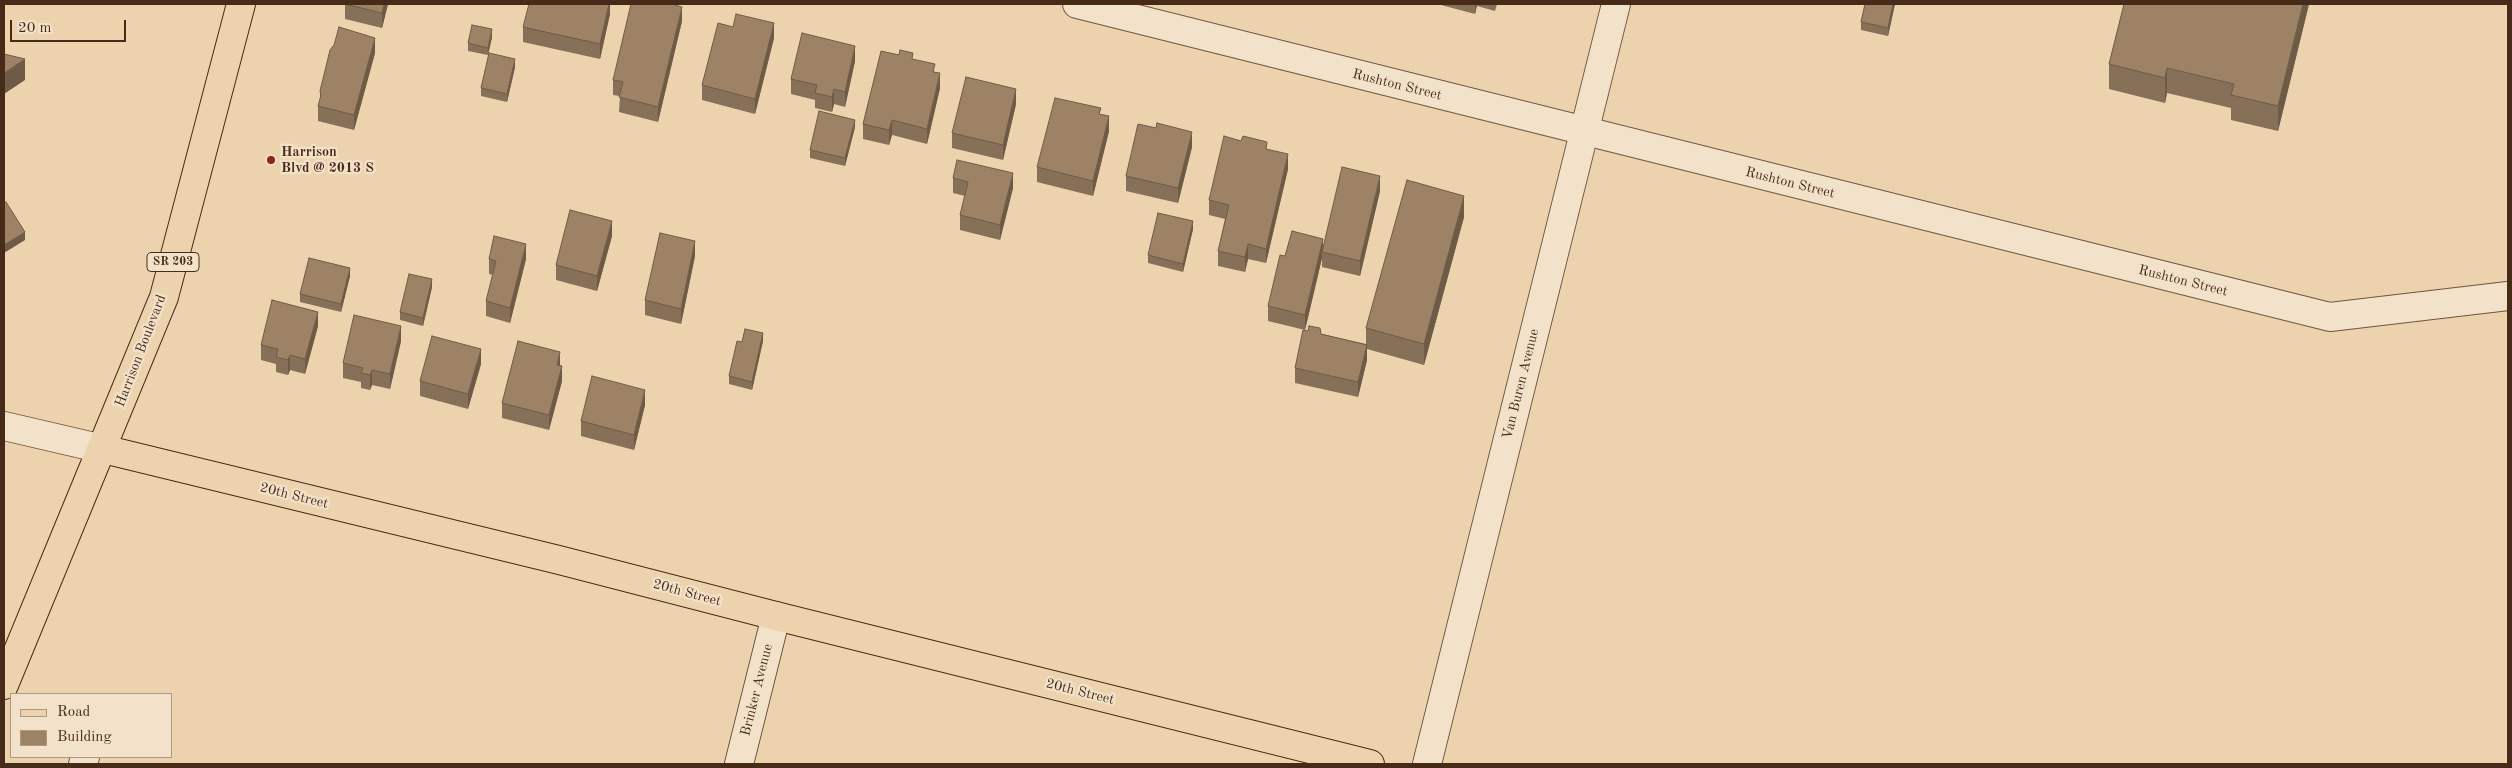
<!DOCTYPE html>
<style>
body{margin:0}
#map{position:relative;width:2512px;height:768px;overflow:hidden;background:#ecd3ae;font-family:"Old Standard TT",serif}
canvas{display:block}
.frame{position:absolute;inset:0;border:5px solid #482a18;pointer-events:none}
.legend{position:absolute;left:10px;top:693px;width:162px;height:65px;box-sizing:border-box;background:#f3e2ca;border:1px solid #af9883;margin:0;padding:6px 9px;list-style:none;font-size:15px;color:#482a18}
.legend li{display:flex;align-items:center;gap:10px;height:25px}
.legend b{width:25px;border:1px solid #af9883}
.scale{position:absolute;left:10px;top:20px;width:116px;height:22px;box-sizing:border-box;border:2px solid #482a18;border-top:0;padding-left:6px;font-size:15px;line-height:18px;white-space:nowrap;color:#482a18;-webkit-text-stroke:4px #f3e2ca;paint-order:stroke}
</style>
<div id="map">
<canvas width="2512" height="768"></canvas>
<div class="frame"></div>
<ul class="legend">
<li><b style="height:6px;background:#ecd3ae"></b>Road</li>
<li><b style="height:14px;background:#9d8266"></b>Building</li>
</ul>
<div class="scale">20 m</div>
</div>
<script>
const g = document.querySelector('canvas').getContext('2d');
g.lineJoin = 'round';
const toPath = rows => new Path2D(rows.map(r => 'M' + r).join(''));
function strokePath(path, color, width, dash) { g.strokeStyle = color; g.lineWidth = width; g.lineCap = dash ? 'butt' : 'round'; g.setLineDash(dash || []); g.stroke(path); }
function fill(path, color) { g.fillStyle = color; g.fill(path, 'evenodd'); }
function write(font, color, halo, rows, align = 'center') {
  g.font = font + ' "Old Standard TT",serif'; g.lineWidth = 4.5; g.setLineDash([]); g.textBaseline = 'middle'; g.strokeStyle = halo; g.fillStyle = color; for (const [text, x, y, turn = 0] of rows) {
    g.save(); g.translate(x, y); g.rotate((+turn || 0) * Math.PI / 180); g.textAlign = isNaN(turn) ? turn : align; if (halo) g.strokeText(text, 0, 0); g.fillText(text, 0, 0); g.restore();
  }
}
const minor = toPath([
 [1077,4,2330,317,2508,296],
 [4,426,103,449],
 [83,764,85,757],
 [739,764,776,616],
 [1427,764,1616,4]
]);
const major = toPath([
 [103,449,559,560,776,616,1370,764],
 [4,685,164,297,241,4]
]);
const wall = toPath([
 [345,4,388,4,382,28,345,19],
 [610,4,610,14,600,59,523,42,523,27],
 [1441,4,1497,4,1495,11,1477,6,1475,14,1441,5],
 [1865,4,1895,4,1888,36,1861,30,1861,22],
 [2124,4,2309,4,2278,131,2231,120,2231,108,2167,93,2165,103,2109,89,2109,64],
 [682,21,658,122,619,112,620,96,613,95,613,80],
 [492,37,488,55,468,51,468,43],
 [774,38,755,114,702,100,702,85],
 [375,53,354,130,318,121,318,106,320,101,320,91],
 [913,59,935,72,940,88,927,144,892,135,889,145,863,139,863,124],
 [855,61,845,107,834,104,832,112,815,108,815,100,791,94,791,79],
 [515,67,507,102,481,96,481,88],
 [1016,104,1003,160,952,148,952,133],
 [1101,114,1109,131,1093,196,1037,182,1037,167],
 [855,127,845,166,810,158,810,150],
 [1192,147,1178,203,1126,191,1126,176],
 [1267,150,1288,169,1266,263,1248,259,1245,272,1218,266,1218,251,1225,219,1209,215,1209,200],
 [953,178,1013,188,1000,240,960,230,960,215,965,196,953,193],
 [1380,191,1360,276,1322,267,1322,258,1305,330,1268,321,1268,306,1285,256,1323,248],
 [1464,217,1424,365,1367,349,1367,360,1358,397,1295,383,1295,368,1308,331,1366,344,1366,328],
 [1193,229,1183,272,1148,263,1148,255],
 [612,236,597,291,556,280,556,265],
 [695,256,681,324,645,315,645,300],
 [489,259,526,259,510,323,486,316,486,301,493,275,489,274],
 [350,276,341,312,300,302,300,294],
 [432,287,423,326,400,320,400,312],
 [318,326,305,374,290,370,288,375,276,372,276,364,261,360,261,345],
 [401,341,390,389,372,385,370,390,361,388,361,382,343,378,343,363],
 [763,341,752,390,729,384,729,376,742,342],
 [481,364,468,409,420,396,420,381],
 [560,366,562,381,549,430,502,418,502,403],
 [645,405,634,450,581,436,581,421]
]);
const shadedWall = toPath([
 [384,4,388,4,382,28,382,13],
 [609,4,610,4,610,14,600,59,600,44],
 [1475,4,1477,4,1475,14],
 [1893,4,1895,4,1888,36,1888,28],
 [2303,4,2309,4,2278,131,2278,106],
 [682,7,682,21,658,122,658,107],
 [774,23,774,38,755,114,755,99],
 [492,29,492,37,488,55,488,48],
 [375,38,375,53,354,130,354,115],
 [855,46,855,61,845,107,845,92],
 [25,59,25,80,4,94,4,73],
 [515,59,515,67,507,102,507,94],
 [2167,68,2167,93,2165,103,2165,78],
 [940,73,940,88,927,144,927,129],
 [834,89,834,104,832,112,832,97],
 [1016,89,1016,104,1003,160,1003,145],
 [1109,116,1109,131,1093,196,1093,181],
 [855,120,855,127,845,166,845,158],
 [892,120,892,135,889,145,889,130],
 [1192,132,1192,147,1178,203,1178,188],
 [1288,154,1288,169,1266,263,1266,249],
 [1013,173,1013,188,1000,240,1000,225],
 [1380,176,1380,191,1360,276,1360,261],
 [1464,196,1464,217,1424,365,1424,344],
 [612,221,612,236,597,291,597,276],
 [1193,221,1193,229,1183,272,1183,264],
 [25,232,25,240,4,253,4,245],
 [1323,239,1323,252,1322,252,1322,258,1305,330,1305,315],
 [695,241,695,256,681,324,681,309],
 [526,244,526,259,510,323,510,308],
 [1248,244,1248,259,1245,272,1245,257],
 [350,268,350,276,341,312,341,304],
 [432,279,432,287,423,326,423,318],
 [318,312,318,326,305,374,305,359],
 [401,326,401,341,390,389,390,374],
 [763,333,763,341,752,390,752,382],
 [1367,345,1367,360,1358,397,1358,382],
 [481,349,481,364,468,409,468,394],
 [560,352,560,367,557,365],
 [290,355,290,370,288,375,288,360],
 [562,366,562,381,549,430,549,415],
 [372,370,372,385,370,390,370,375],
 [645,390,645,405,634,450,634,435]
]);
const building = toPath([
 [345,4,384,4,382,13,345,4],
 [529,4,609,4,600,44,523,27,529,4],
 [631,4,671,4,682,7,658,107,619,97,623,82,613,80,631,4],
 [1865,4,1893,4,1888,28,1861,22,1865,4],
 [2124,4,2303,4,2278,106,2231,95,2234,84,2167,68,2165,78,2109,64,2124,4],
 [736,14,774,23,755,99,702,85,718,23,733,27,736,14],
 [472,25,492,29,488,48,468,43,472,25],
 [339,27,375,38,354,115,318,106,321,95,320,91,330,50,334,45,339,27],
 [802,33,855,46,845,92,834,89,832,97,815,93,817,85,791,79,802,33],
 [900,50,913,53,912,59,935,64,933,72,940,73,927,129,892,120,889,130,863,124,881,51,899,55,900,50],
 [489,53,515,59,507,94,481,88,489,53],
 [4,54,25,59,4,73,4,54],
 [966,77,1016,89,1003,145,952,133,966,77],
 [1055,98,1101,108,1099,114,1109,116,1093,181,1037,167,1055,98],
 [819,111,855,120,845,158,810,150,819,111],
 [1157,123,1192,132,1178,188,1126,176,1138,124,1156,128,1157,123],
 [1224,136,1241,141,1243,136,1267,142,1266,149,1288,154,1266,249,1248,244,1245,257,1218,251,1229,205,1209,200,1224,136],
 [957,160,1013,173,1000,225,960,215,968,182,953,178,957,160],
 [1342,167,1380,176,1360,261,1322,252,1342,167],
 [1407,180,1464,196,1424,344,1366,328,1407,180],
 [6,202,25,232,4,245,4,203,6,202],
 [570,210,612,221,597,276,556,265,570,210],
 [1158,213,1193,221,1183,264,1148,255,1158,213],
 [1292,231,1323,239,1305,315,1268,306,1280,255,1285,256,1292,231],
 [660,233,695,241,681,309,645,300,660,233],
 [494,236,526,244,510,308,486,301,496,261,489,259,494,236],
 [309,258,350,268,341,304,300,294,309,258],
 [409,274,432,279,423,318,400,312,409,274],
 [272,300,318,312,305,359,290,355,288,360,276,357,278,349,261,345,272,300],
 [354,315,401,326,390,374,372,370,370,375,361,373,363,368,343,363,354,315],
 [1309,326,1320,328,1321,334,1367,345,1358,382,1295,368,1303,330,1308,331,1309,326],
 [745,329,763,333,752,382,729,376,737,341,742,342,745,329],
 [432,336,481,349,468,394,420,381,432,336],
 [518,341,560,352,557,365,562,366,549,415,502,403,518,341],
 [592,376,645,390,634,435,581,421,592,376]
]);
const markers = [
 [271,160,5,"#8f2418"]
];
const shields = [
 [173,262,52]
];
const shieldNames = [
 ["SR 203",173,262]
];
const streetNames = [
 ["Rushton Street",1397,85,14],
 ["Rushton Street",1790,183,14],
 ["Rushton Street",2183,281,14],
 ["Harrison Boulevard",141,351,-69],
 ["Van Buren Avenue",1521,384,-76],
 ["20th Street",294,496,14],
 ["20th Street",687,593,15],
 ["Brinker Avenue",757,690,-76],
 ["20th Street",1080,692,14]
];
const poiNames = [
 ["Harrison",281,152],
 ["Blvd @ 2013 S",281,168]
];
strokePath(minor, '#71543e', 30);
strokePath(major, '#482a18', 30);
strokePath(minor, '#f3e2ca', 28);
strokePath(major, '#ecd3ae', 28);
fill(wall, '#877058');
fill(shadedWall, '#6e5b47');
fill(building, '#9d8266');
strokePath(building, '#6e5b47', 1);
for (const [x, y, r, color] of markers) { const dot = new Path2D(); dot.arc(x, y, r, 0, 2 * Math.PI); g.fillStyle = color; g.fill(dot); strokePath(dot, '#f3e2ca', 2); }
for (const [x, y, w] of shields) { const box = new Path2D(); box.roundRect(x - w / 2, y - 9.5, w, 19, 4); g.fillStyle = '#f3e2ca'; g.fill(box); strokePath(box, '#482a18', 1); }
write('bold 12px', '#482a18', null, shieldNames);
write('14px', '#482a18', '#f3e2ca', streetNames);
write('bold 14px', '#482a18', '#f3e2ca', poiNames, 'left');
</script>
